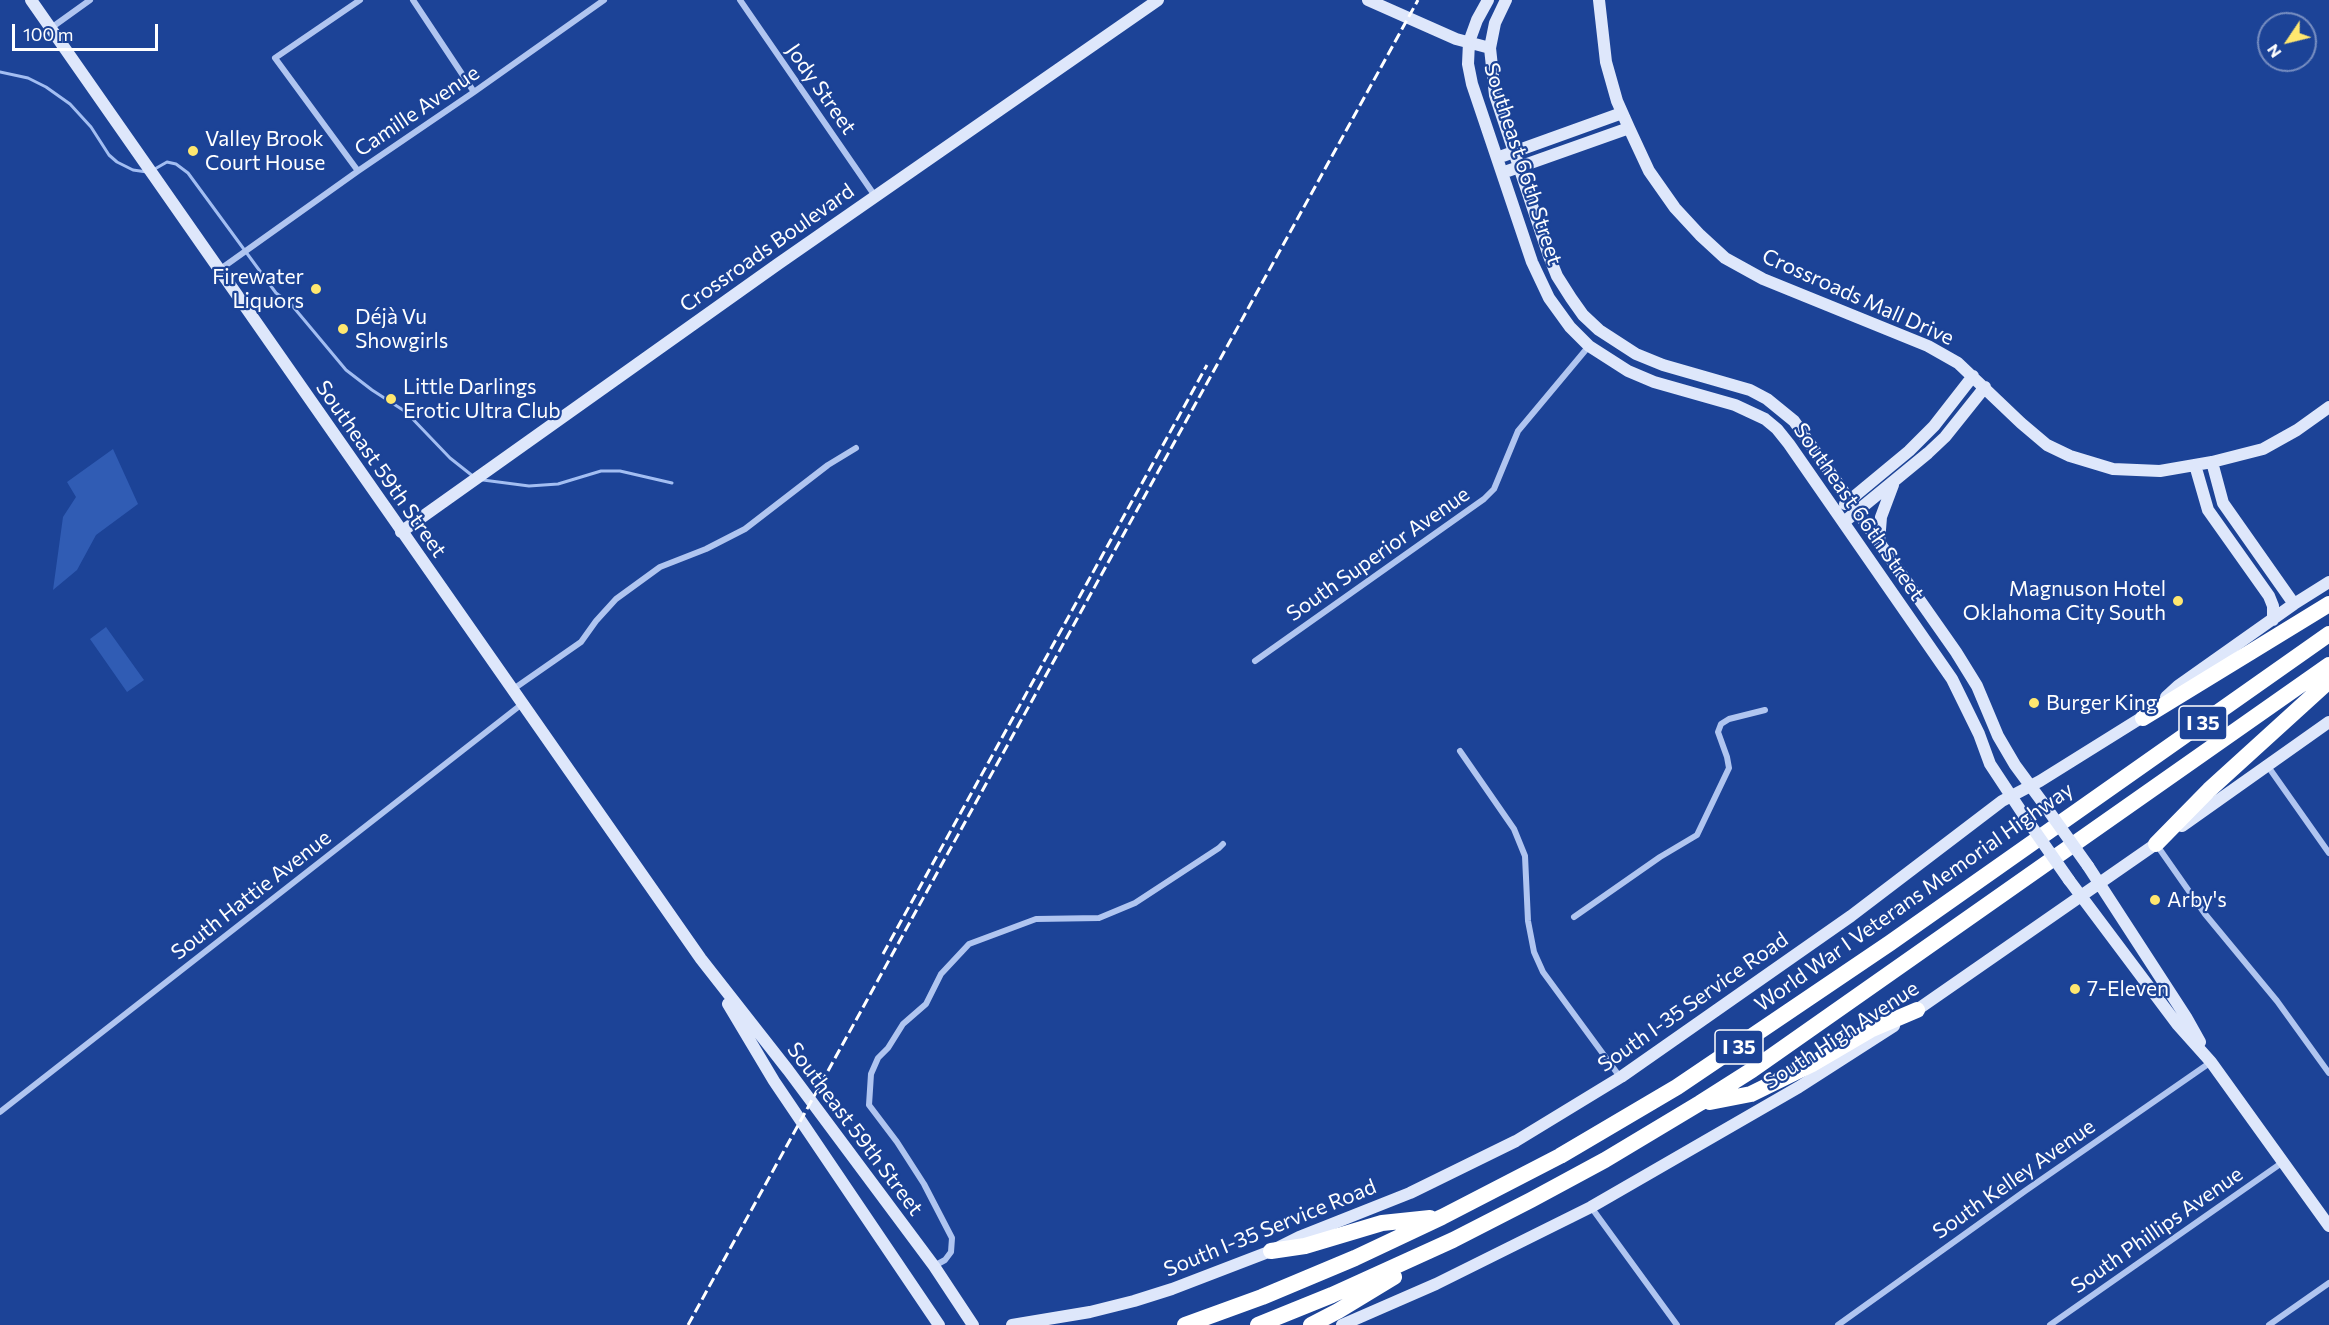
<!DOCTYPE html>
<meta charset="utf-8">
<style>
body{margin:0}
#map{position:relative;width:2329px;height:1325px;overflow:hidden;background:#1c4397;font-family:Commissioner,sans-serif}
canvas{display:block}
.north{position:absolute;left:2257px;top:12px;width:60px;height:60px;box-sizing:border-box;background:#1c4397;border:2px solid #778ec1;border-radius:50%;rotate:235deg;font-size:16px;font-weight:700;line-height:24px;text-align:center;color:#fff}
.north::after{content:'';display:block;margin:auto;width:21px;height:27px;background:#ffe76f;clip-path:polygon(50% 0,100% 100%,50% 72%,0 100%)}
.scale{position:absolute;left:12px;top:24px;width:146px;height:27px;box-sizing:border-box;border:3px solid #fff;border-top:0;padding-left:8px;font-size:18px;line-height:21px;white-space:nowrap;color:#fff;-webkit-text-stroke:4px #1c4397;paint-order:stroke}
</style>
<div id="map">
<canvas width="2329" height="1325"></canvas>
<div class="north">N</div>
<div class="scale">100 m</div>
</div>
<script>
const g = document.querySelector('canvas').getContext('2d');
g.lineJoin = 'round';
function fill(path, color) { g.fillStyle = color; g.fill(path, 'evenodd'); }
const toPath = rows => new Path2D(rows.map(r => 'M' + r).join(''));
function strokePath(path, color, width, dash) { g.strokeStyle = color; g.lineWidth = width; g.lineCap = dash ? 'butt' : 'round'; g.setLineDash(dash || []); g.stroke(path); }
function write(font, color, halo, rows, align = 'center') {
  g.font = font + ' Commissioner,sans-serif'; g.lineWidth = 4.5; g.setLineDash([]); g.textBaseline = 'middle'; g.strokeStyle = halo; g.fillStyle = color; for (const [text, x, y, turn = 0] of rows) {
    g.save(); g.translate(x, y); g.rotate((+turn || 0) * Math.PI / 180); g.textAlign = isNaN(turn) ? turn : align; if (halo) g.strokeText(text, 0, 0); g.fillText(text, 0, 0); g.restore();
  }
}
const green = toPath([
 [113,449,138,504,96,535,77,570,53,590,63,517,76,497,67,482],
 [106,627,144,680,127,692,90,639]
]);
const stream = toPath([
 [0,72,28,78,46,87,70,104,91,127,109,155,117,162,133,170,147,172],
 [153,170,167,162,176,164,188,173,276,293,290,303,346,370,372,390,406,412,450,458,474,477],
 [483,480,529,486,558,484,601,471,620,471,672,483]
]);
const street = toPath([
 [413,0,474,92],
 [740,0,875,196],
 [51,28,90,0],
 [358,171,275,58,360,0],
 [219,270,358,171,474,92,604,0],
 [1255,661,1484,499,1494,489,1518,431,1589,346],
 [512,690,581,642,596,621,616,599,660,567,706,549,745,529,828,465,856,448],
 [1460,751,1514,829,1525,856,1528,921,1534,952,1543,972,1620,1077],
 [2267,765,2329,853],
 [2156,844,2205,914,2277,1001,2329,1073],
 [1574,917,1660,857,1697,835,1729,768,1727,757,1718,732,1721,724,1729,719,1765,710],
 [0,1112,522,704],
 [1591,1207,1677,1325],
 [934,1266,945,1260,951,1252,952,1238,924,1184,897,1142,869,1105,871,1074,878,1058,888,1048,903,1024,926,1004,941,974,969,944,1036,919,1099,918,1135,903,1219,848,1223,844],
 [1838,1325,2025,1191,2211,1062],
 [2050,1325,2283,1162],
 [2269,1325,2329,1283]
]);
const secondary = toPath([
 [31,0,701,959,788,1070,934,1266,973,1325],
 [1368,0,1456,39,1490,48],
 [1488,0,1477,20,1469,42,1468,64,1472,84,1532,262,1549,298,1570,327,1589,346,1628,371,1654,382,1735,405,1765,419,1777,429,1789,444,1952,679,1979,734,1990,764,2025,817],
 [1506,0,1495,23,1490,48,1495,95,1549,256,1557,276,1571,298,1583,315,1599,330,1636,354,1663,365,1750,390,1767,399,1794,421,1956,652,1977,686,1998,736,2015,765,2043,803],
 [1599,0,1606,62,1617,101,1629,128,1649,171,1675,208,1700,235,1725,258,1763,279,1928,346,1958,363,2021,423,2047,445,2070,456,2113,469,2160,471,2212,462,2263,449,2297,430,2329,407],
 [1497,158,1622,113],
 [1502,173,1629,128],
 [2212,462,2223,503,2294,604],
 [2195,465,2208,510,2269,596,2273,606,2273,620],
 [1845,504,1909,451,1934,426,1973,376],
 [1844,522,1928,453,1945,437,1985,387],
 [401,532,778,264,1158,0],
 [1879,542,1881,517,1893,485],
 [2166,697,2178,686,2294,604,2329,582],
 [2182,826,2329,722],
 [2088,866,2186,1017,2200,1042],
 [2069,880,2177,1024,2211,1062,2329,1226],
 [728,1004,774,1081,939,1325],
 [1911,1014,2163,839],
 [1012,1325,1090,1312,1134,1301,1172,1289,1271,1251,1299,1237,1410,1193,1516,1141,1621,1077,1851,916,2002,801,2040,781,2149,713],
 [1342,1325,1436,1284,1591,1207,1799,1087,1894,1026]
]);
const highway = toPath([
 [2143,718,2329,604],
 [2156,844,2209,790,2329,681],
 [1710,1102,1751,1094,1812,1064,1870,1030,1917,1010],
 [1271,1251,1305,1246,1382,1223,1430,1218],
 [1185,1325,1262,1297,1355,1258,1442,1217,1560,1156,1677,1087,1890,943,2329,634],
 [1258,1325,1332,1295,1453,1240,1531,1200,1605,1160,1700,1103,1752,1070,2329,665],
 [1311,1325,1338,1311,1394,1277]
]);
const rail = toPath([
 [883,954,1207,365],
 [688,1325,1418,0]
]);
const secondaryBridge = toPath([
 [2043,803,2088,866],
 [2025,817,2069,880]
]);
const markers = [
 [193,151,6,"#ffe76f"],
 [316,289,6,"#ffe76f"],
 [343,329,6,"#ffe76f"],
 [391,399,6,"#ffe76f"],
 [2178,601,6,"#ffe76f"],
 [2034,703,6,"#ffe76f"],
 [2155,900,6,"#ffe76f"],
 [2075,989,6,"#ffe76f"]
];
const shields = [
 [2203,723,48],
 [1739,1047,48]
];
const shieldNames = [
 ["I 35",2203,723],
 ["I 35",1739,1047]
];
const streetNames = [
 ["Jody Street",821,89,55],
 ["Camille Avenue",417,111,-34],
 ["Southeast 66th Street",1523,164,72],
 ["Crossroads Boulevard",767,248,-35],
 ["Crossroads Mall Drive",1858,297,24],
 ["Southeast 59th Street",381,469,55],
 ["Southeast 66th Street",1859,512,55],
 ["South Superior Avenue",1378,554,-35],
 ["South Hattie Avenue",251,895,-38],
 ["World War I Veterans Memorial Highway",1914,897,-35],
 ["South I-35 Service Road",1693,1002,-35],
 ["South High Avenue",1841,1035,-33],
 ["Southeast 59th Street",855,1129,53],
 ["South Kelley Avenue",2014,1179,-35],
 ["South I-35 Service Road",1270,1228,-22],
 ["South Phillips Avenue",2157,1230,-35]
];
const poiNames = [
 ["Valley Brook",205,139],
 ["Court House",205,163],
 ["Firewater",304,277,"right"],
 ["Liquors",304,301,"right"],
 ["Déjà Vu",355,317],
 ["Showgirls",355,341],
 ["Little Darlings",403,387],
 ["Erotic Ultra Club",403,411],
 ["Magnuson Hotel",2166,589,"right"],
 ["Oklahoma City South",2166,613,"right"],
 ["Burger King",2046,703],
 ["Arby's",2167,900],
 ["7-Eleven",2087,989]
];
fill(green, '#305cb4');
strokePath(stream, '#a3bef2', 3);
strokePath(street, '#b0c5f0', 6);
strokePath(secondary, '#dee7fb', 12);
strokePath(highway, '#fff', 16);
strokePath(rail, '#fff', 3, [10, 4.5]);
strokePath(secondaryBridge, '#dee7fb', 12);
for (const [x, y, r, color] of markers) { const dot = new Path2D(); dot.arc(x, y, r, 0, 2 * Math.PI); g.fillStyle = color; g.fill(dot); strokePath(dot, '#1c4397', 2); }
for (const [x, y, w] of shields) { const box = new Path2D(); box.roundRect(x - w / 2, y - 17, w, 34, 4.5); g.fillStyle = '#1c4397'; g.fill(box); strokePath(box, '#fff', 1.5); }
write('bold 20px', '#fff', null, shieldNames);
write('21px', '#fff', '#1c4397', streetNames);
write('21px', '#fff', '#1c4397', poiNames, 'left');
</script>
